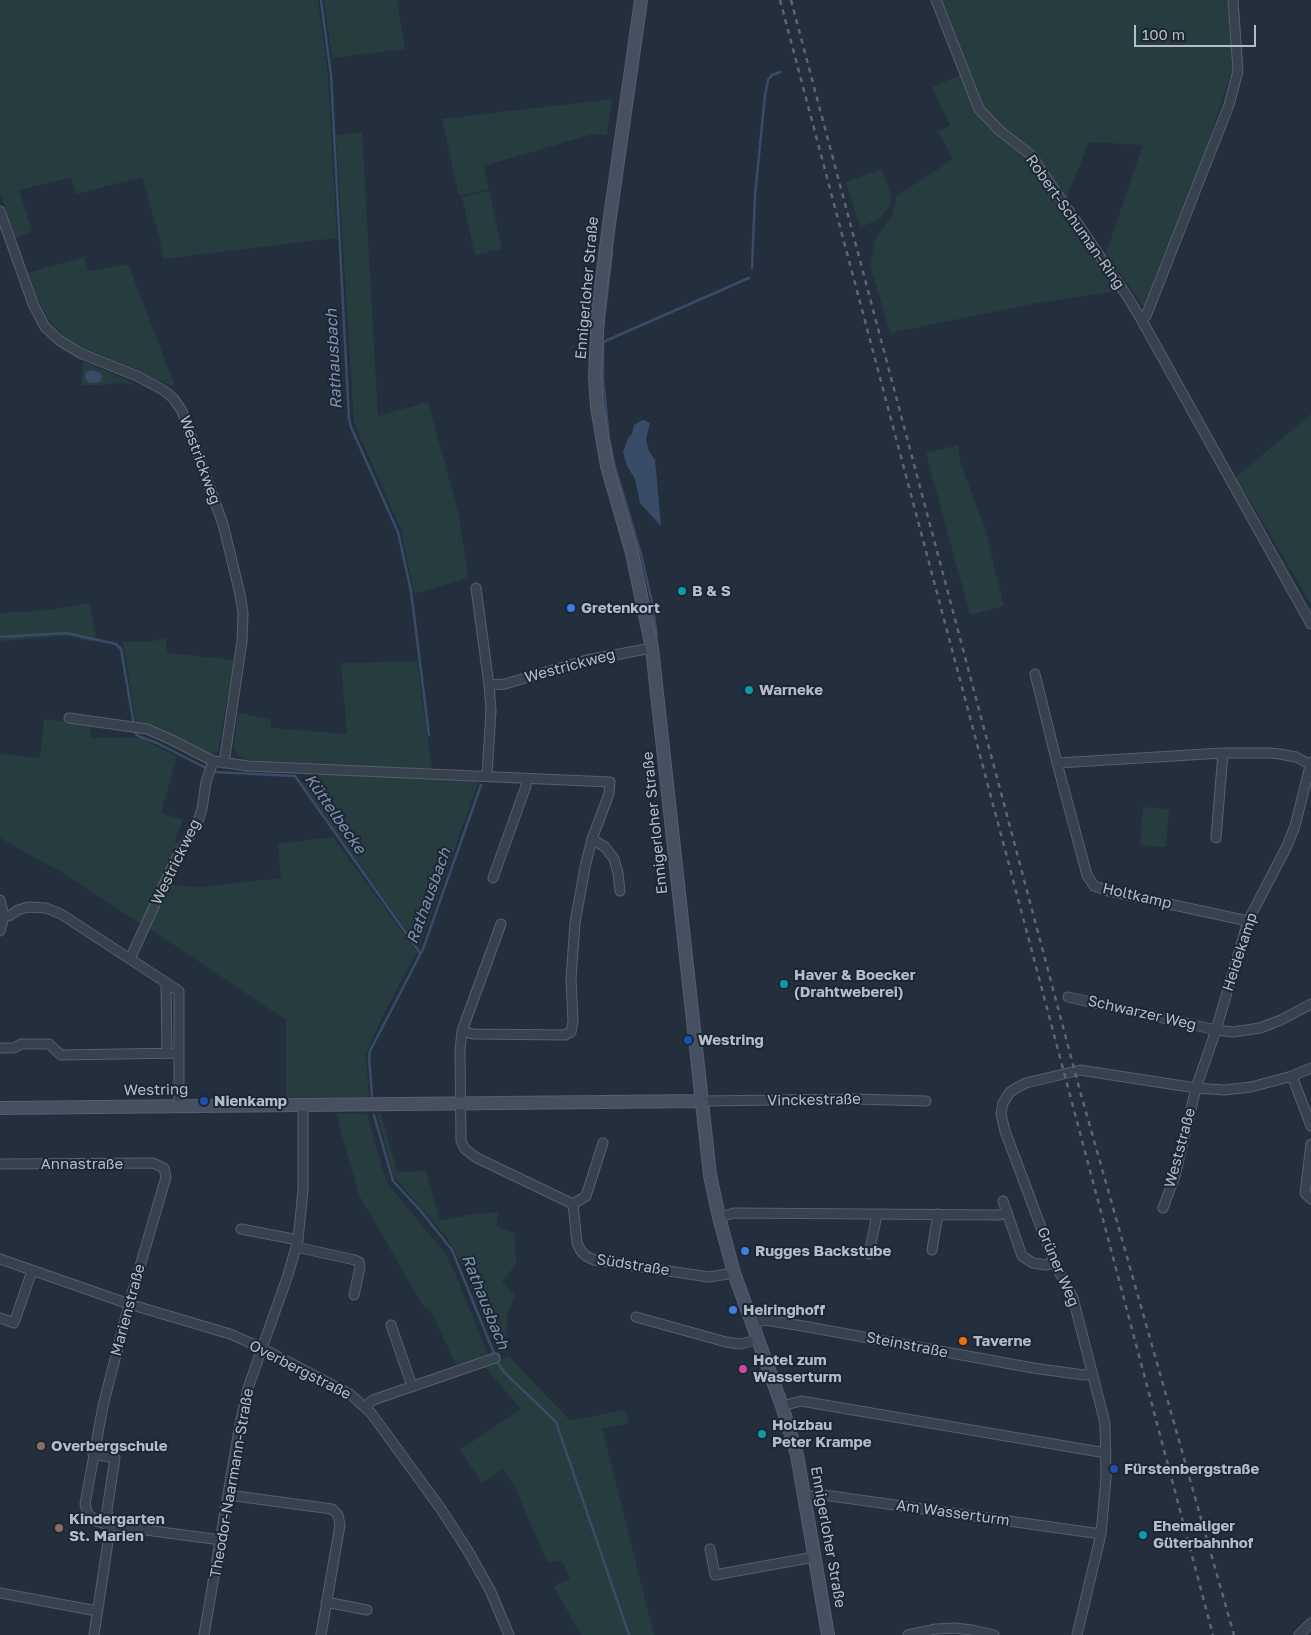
<!DOCTYPE html>
<meta charset="utf-8">
<style>
body{margin:0}
#map{position:relative;width:1311px;height:1635px;overflow:hidden;background:#242f3e;font-family:"Golos Text",sans-serif}
canvas{display:block}
.scale{position:absolute;left:1134px;top:25px;width:122px;height:22px;box-sizing:border-box;border:2px solid #b4bcc9;border-top:0;padding-left:6px;font-size:15px;line-height:18px;white-space:nowrap;color:#b4bcc9;-webkit-text-stroke:4px #1d2633;paint-order:stroke}
</style>
<div id="map">
<canvas width="1311" height="1635"></canvas>
<div class="scale">100 m</div>
</div>
<script>
const g = document.querySelector('canvas').getContext('2d');
g.lineJoin = 'round';
function fill(path, color) { g.fillStyle = color; g.fill(path, 'evenodd'); }
const toPath = rows => new Path2D(rows.map(r => 'M' + r).join(''));
function strokePath(path, color, width, dash) { g.strokeStyle = color; g.lineWidth = width; g.lineCap = dash ? 'butt' : 'round'; g.setLineDash(dash || []); g.stroke(path); }
function write(font, color, halo, rows, align = 'center') {
  g.font = font + ' "Golos Text",sans-serif'; g.lineWidth = 4; g.setLineDash([]); g.textBaseline = 'middle'; g.strokeStyle = halo; g.fillStyle = color; for (const [text, x, y, turn = 0] of rows) {
    g.save(); g.translate(x, y); g.rotate((+turn || 0) * Math.PI / 180); g.textAlign = isNaN(turn) ? turn : align; if (halo) g.strokeText(text, 0, 0); g.fillText(text, 0, 0); g.restore();
  }
}
const green = toPath([
 [0,0,318,0,328,75,337,238,163,259,159,236,142,177,76,194,71,177,19,190,32,231,15,238,0,192],
 [324,0,397,0,405,49,332,58],
 [941,0,1228,0,1232,70,1206,149,1145,309,1106,253,1143,145,1089,142,1067,197,1034,152,1002,128,984,107],
 [961,75,977,114,1028,159,1118,291,1037,303,890,333,870,265,876,237,892,216,897,196,953,159,938,132,950,125,932,87],
 [612,99,607,135,593,134,484,166,489,189,459,196,442,119],
 [362,132,378,416,428,402,459,515,468,578,414,594,401,530,354,423,336,135],
 [882,169,891,195,890,206,880,218,860,228,846,182],
 [489,191,502,249,475,255,462,197],
 [84,257,88,271,128,264,175,386,169,385,82,347,64,336,51,322,38,301,27,273],
 [83,361,137,385,122,383,98,385,81,385],
 [1311,414,1311,604,1236,477],
 [958,445,961,465,984,525,1004,606,970,615,926,453],
 [89,603,96,636,94,642,66,636,0,641,0,613,50,610],
 [166,638,167,653,234,660,218,752,210,755,158,729,136,723,123,642,149,642],
 [417,661,432,769,246,760,241,758,235,751,234,746,238,712,271,720,271,728,347,734,341,663],
 [44,719,91,724,90,738,139,738,177,756,161,813,183,820,174,841,179,844,141,924,63,873,0,838,0,754,40,758],
 [325,773,479,780,419,948,302,783,317,774],
 [1143,807,1169,809,1166,847,1140,845],
 [333,837,417,952,383,1015,366,1054,369,1097,286,1098,286,1020,150,929,170,885,200,887,281,878,278,844],
 [336,1114,367,1114,383,1171,387,1183,445,1253,454,1271,489,1357,457,1367,431,1311,424,1307,359,1195],
 [377,1114,381,1114,397,1172,426,1171,440,1221,473,1214,499,1212,496,1226,514,1233,516,1264,502,1282,515,1295,507,1314,506,1351,498,1353,460,1260,447,1238,394,1177],
 [509,1357,565,1415,570,1421,624,1410,629,1423,602,1429,654,1635,581,1635,554,1587,570,1578,562,1561,547,1562,514,1485,502,1469,482,1483,460,1450,521,1409,483,1365]
]);
const water = toPath([
 [90,370,99,372,102,376,100,382,93,383,88,382,85,378,85,374],
 [643,420,650,423,646,439,649,451,655,460,661,526,640,503,635,479,627,466,623,452,628,438,632,434,634,425]
]);
const stream = toPath([
 [321,0,331,75,349,419,351,427,398,532,411,591,429,735],
 [752,268,755,195,765,95,768,80,772,75,780,72],
 [603,329,612,252],
 [657,636,652,602,641,554,615,467,609,439,603,379,603,342,749,278],
 [0,637,66,633,116,644,121,649,134,725],
 [135,730,136,734,140,737,157,743,214,772,295,776,420,953],
 [372,1096,369,1058,370,1051,423,949,481,785],
 [374,1115,393,1181,420,1210,452,1250,498,1363,504,1372,556,1422,629,1635]
]);
const street = toPath([
 [936,0,979,109,1000,131,1031,155,1127,296,1141,319,1311,624],
 [0,211,33,304,45,327,59,340,80,353,139,377,163,390,173,398,182,411,223,524,240,594,243,613,242,641,224,763],
 [1141,319,1146,316,1229,105,1238,71,1233,0],
 [476,588,489,685,491,710,487,776],
 [1035,674,1057,763,1087,875,1094,886,1109,891,1248,921],
 [489,685,505,684,587,660,652,648],
 [69,718,147,729,172,740,213,761,248,766,610,782,609,794,592,839,585,867,575,923,571,979,573,1021,571,1032,565,1035,473,1034,462,1031],
 [1057,763,1223,753,1269,753,1280,754,1296,757,1311,765],
 [1216,838,1223,753],
 [592,839,605,847,614,859,618,873,620,891],
 [493,878,526,786,526,779],
 [0,900,4,916,0,931],
 [4,916,9,916,18,910,28,907,46,908,61,914,179,991,179,1106],
 [501,924,462,1031,460,1050,461,1141,465,1149,477,1158,573,1204],
 [130,959,173,865,198,821,202,809,206,782,213,761],
 [166,984,167,1053],
 [1068,997,1216,1030,1233,1032,1260,1028,1281,1020,1311,1004],
 [0,1048,14,1048,21,1044,49,1044,61,1055,179,1053],
 [1292,1076,1311,1126],
 [702,1101,856,1099,926,1101],
 [1311,1144,1305,1193,1311,1199],
 [0,1164,153,1163,164,1168,166,1177,129,1304,103,1406,85,1504,88,1514,97,1521,108,1525,221,1540],
 [1003,1201,1022,1256,1033,1263,1046,1265,1054,1262],
 [573,1204,577,1243,581,1251,586,1256,594,1260,709,1277,734,1273],
 [573,1204,586,1196,603,1143],
 [1163,1208,1175,1176,1196,1088,1216,1030,1248,921,1287,846,1295,826,1311,762],
 [719,1217,734,1213,999,1215,1007,1212],
 [241,1229,298,1240],
 [296,1247,355,1260,359,1262,360,1267,354,1295],
 [932,1250,938,1214],
 [869,1254,877,1215],
 [0,1259,129,1304,230,1334,262,1348,350,1394,371,1413,441,1509,468,1551,490,1590,509,1635],
 [636,1317,726,1342,740,1344,757,1340],
 [0,1318,14,1323,32,1271],
 [751,1323,765,1320,803,1326,1033,1368,1084,1375,1093,1374],
 [391,1325,412,1386],
 [366,1406,373,1400,495,1358],
 [782,1406,801,1401,1106,1453],
 [93,1454,115,1458,107,1510,109,1535,94,1635],
 [228,1495,332,1509,338,1515,340,1525,321,1635],
 [805,1497,824,1495,1101,1534],
 [710,1549,715,1575,814,1557],
 [0,1593,97,1611],
 [326,1602,367,1610],
 [204,1635,240,1424,248,1388,288,1275,298,1240,303,1190,303,1105],
 [908,1635,936,1629,954,1628,972,1630,994,1635],
 [1077,1635,1101,1534,1106,1478,1105,1423,1073,1298,1054,1262,1005,1131,1001,1114,1003,1103,1010,1092,1018,1087,1026,1083,1080,1070,1196,1088,1224,1090,1251,1087,1292,1076,1311,1068],
 [1299,1635,1311,1623]
]);
const secondary = toPath([
 [641,0,609,224,598,311,595,377,597,407,607,466,632,553,652,648,710,1175,719,1217,734,1273,782,1406,797,1455,828,1635],
 [0,1108,702,1101]
]);
const rail = toPath([
 [780,0,1213,1635],
 [791,0,1080,1091,1234,1635]
]);
const markers = [
 [682,591,5,"#0f9aa8"],
 [571,608,5,"#3f7fe0"],
 [749,690,5,"#0f9aa8"],
 [784,984,5,"#0f9aa8"],
 [688,1040,5,"#1a4fb4"],
 [204,1101,5,"#1a4fb4"],
 [745,1251,5,"#3f7fe0"],
 [733,1310,5,"#3f7fe0"],
 [963,1341,5,"#e8710a"],
 [743,1369,5,"#d1479c"],
 [762,1434,5,"#0f9aa8"],
 [41,1446,5,"#8d6e63"],
 [1114,1469,5,"#1a4fb4"],
 [59,1528,5,"#8d6e63"],
 [1143,1535,5,"#0f9aa8"]
];
const streetNames = [
 ["Robert-Schuman-Ring",1075,222,55],
 ["Ennigerloher Straße",587,288,-85],
 ["Westrickweg",200,460,70],
 ["Westrickweg",570,666,-15],
 ["Ennigerloher Straße",655,823,-96],
 ["Westrickweg",176,862,-64],
 ["Holtkamp",1137,896,13],
 ["Heidekamp",1240,952,-72],
 ["Schwarzer Weg",1142,1013,13],
 ["Westring",156,1090,-1],
 ["Vinckestraße",814,1100,-1],
 ["Weststraße",1180,1148,-75],
 ["Annastraße",82,1164],
 ["Südstraße",633,1265,9],
 ["Grüner Weg",1058,1267,67],
 ["Marienstraße",128,1310,-75],
 ["Steinstraße",907,1345,11],
 ["Overbergstraße",300,1370,27],
 ["Theodor-Naarmann-Straße",232,1483,-80],
 ["Am Wasserturm",953,1513,8],
 ["Ennigerloher Straße",828,1537,80]
];
const poiNames = [
 ["B & S",692,591],
 ["Gretenkort",581,608],
 ["Warneke",759,690],
 ["Haver & Boecker",794,975],
 ["(Drahtweberei)",794,992],
 ["Westring",698,1040],
 ["Nienkamp",214,1101],
 ["Rugges Backstube",755,1251],
 ["Heiringhoff",743,1310],
 ["Taverne",973,1341],
 ["Hotel zum",753,1360],
 ["Wasserturm",753,1377],
 ["Holzbau",772,1425],
 ["Peter Krampe",772,1442],
 ["Overbergschule",51,1446],
 ["Fürstenbergstraße",1124,1469],
 ["Kindergarten",69,1519],
 ["St. Marien",69,1536],
 ["Ehemaliger",1153,1526],
 ["Güterbahnhof",1153,1543]
];
const waterNames = [
 ["Rathausbach",334,359,-93],
 ["Küttelbecke",335,814,55],
 ["Rathausbach",429,896,-70],
 ["Rathausbach",485,1302,68]
];
fill(green, '#263c3f');
fill(water, '#394c67');
strokePath(stream, '#394c67', 2.5);
strokePath(street, '#565f6c', 11);
strokePath(secondary, '#565f6c', 14);
strokePath(street, '#38414e', 9);
strokePath(secondary, '#465061', 12);
strokePath(rail, '#5a6575', 2.5, [5, 5]);
for (const [x, y, r, color] of markers) { const dot = new Path2D(); dot.arc(x, y, r, 0, 2 * Math.PI); g.fillStyle = color; g.fill(dot); strokePath(dot, '#1d2633', 2); }
write('15px', '#b4bcc9', '#1d2633', streetNames);
write('bold 15px', '#b4bcc9', '#1d2633', poiNames, 'left');
write('italic 16px', '#7c92b1', '#1d2633', waterNames);
</script>
